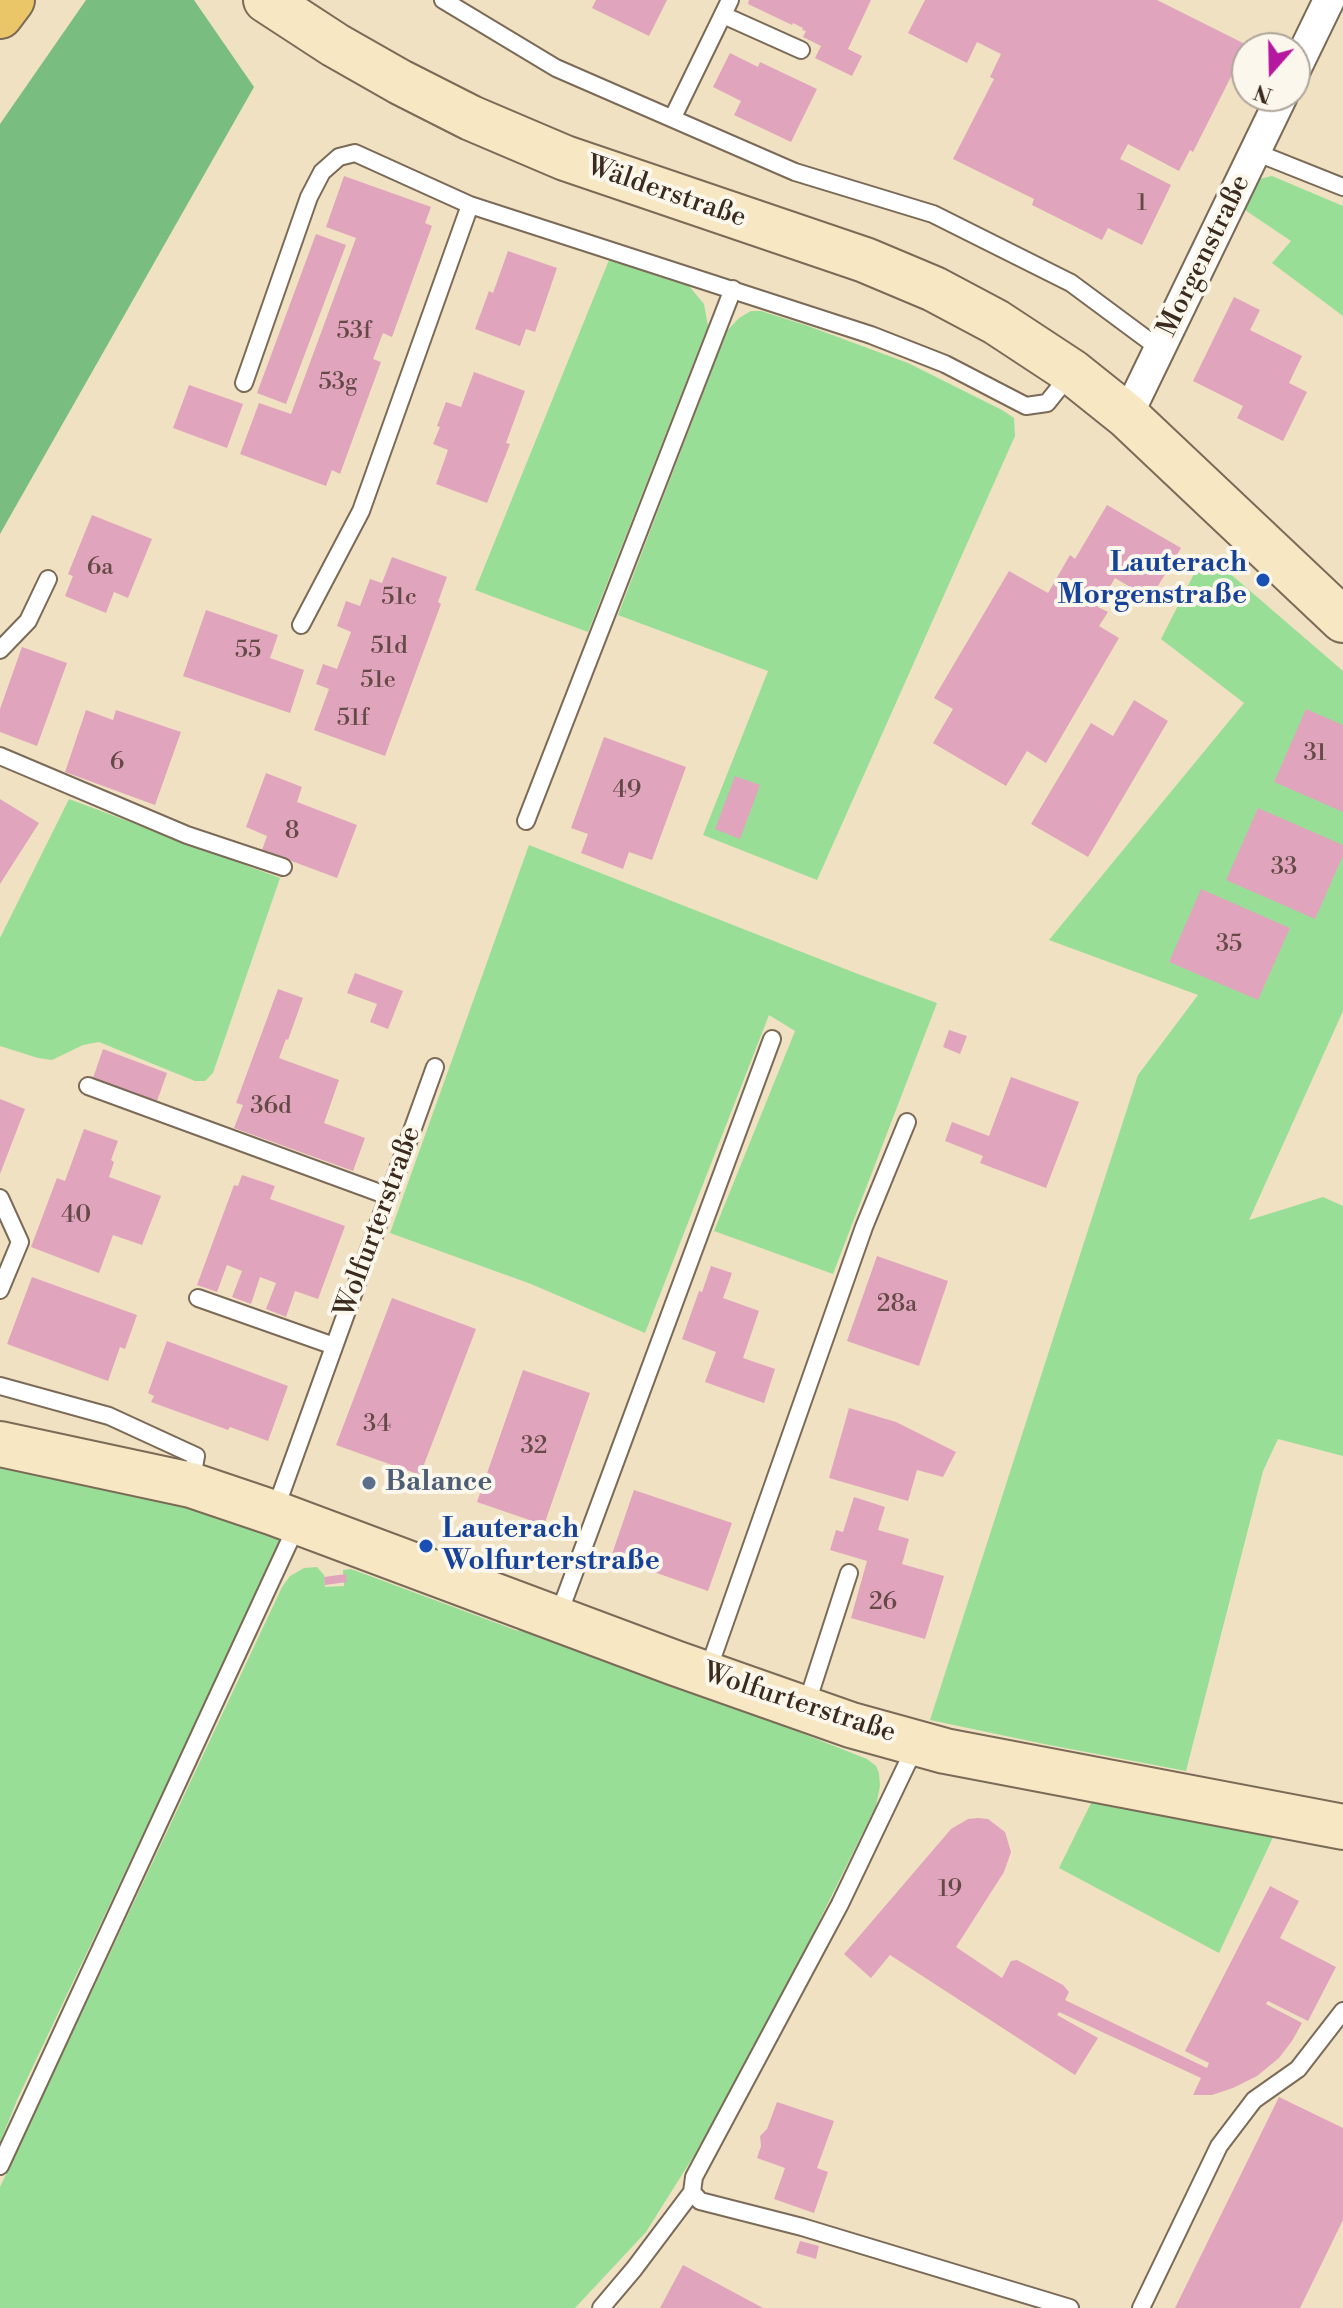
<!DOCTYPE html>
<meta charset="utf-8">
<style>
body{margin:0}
#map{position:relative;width:1343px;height:2308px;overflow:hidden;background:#f0e1c2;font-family:"Libre Bodoni",serif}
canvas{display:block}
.north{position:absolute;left:1231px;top:32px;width:80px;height:80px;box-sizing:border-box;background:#fbf7ec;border:2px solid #aea59a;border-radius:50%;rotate:200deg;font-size:22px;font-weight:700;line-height:32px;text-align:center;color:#3b2a1e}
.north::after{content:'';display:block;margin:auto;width:28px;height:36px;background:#b5179e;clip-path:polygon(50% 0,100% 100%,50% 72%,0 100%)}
</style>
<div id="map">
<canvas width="1343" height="2308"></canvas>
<div class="north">N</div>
</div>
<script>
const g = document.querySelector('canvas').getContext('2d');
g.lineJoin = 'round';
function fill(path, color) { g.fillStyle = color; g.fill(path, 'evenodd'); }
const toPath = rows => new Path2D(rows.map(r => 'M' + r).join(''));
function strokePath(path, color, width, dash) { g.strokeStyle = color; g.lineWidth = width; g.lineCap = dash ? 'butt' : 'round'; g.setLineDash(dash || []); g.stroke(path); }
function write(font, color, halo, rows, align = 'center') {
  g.font = font + ' "Libre Bodoni",serif'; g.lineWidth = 8; g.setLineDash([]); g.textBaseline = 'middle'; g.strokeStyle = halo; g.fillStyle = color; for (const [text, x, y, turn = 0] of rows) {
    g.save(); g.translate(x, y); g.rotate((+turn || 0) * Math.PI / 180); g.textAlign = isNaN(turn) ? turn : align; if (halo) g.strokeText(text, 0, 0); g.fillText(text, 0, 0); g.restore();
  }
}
const green = toPath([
 [1272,176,1343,206,1343,316,1272,263,1291,241,1242,208,1259,179],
 [609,260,689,286,704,304,708,326,588,632,475,590],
 [751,311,761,311,808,326,908,363,1002,410,1014,418,1015,436,817,880,703,835,768,671,618,615,727,331,739,318],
 [1220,565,1343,671,1343,1011,1249,1220,1323,1197,1343,1206,1343,1456,1278,1439,1263,1471,1186,1771,1044,1744,930,1720,1138,1075,1198,995,1049,940,1244,703,1161,639,1195,572],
 [69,799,280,878,213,1073,205,1081,195,1081,99,1042,83,1045,52,1060,38,1058,0,1046,0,938],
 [529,845,858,974,937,1003,833,1274,714,1231,795,1031,769,1015,645,1333,531,1284,390,1233],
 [0,1450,289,1526,17,2100,0,2143],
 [317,1567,324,1575,325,1587,344,1586,343,1570,351,1569,518,1631,521,1622,867,1759,876,1766,879,1773,880,1786,876,1806,787,1986,695,2154,646,2232,575,2308,0,2308,0,2187,282,1587,290,1576,304,1568],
 [1093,1799,1275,1833,1219,1953,1059,1868]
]);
const forest = toPath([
 [86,0,194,0,254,87,0,534,0,124]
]);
const building = toPath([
 [596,0,667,0,649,36,592,8],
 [749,0,871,0,848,49,862,56,852,76,815,58,821,46,803,37,806,31,802,30,803,28,793,23,792,25,748,4],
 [925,0,1157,0,1247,45,1193,152,1190,150,1179,171,1128,144,1120,159,1171,185,1142,245,1108,228,1102,240,1032,205,1034,199,953,159,994,79,990,77,1001,54,977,42,967,63,908,33],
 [730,53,758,67,760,62,817,89,791,142,734,115,741,101,713,87],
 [344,176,431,207,425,223,432,226,392,337,383,333,373,359,381,362,340,474,332,470,326,486,240,454,259,403,291,414,356,238,326,227],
 [316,234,346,245,286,404,257,393],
 [508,251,557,268,535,332,526,329,520,346,475,329,489,291,493,293],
 [1234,297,1260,310,1250,330,1302,356,1289,383,1307,392,1283,441,1237,418,1243,406,1193,381],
 [474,372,525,391,506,443,510,444,487,503,436,484,448,450,433,444,440,427,437,426,446,402,461,407],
 [189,385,243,404,227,448,173,428],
 [1107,505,1181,548,1150,599,1115,578,1098,607,1108,612,1099,626,1119,638,1046,763,1027,751,1006,786,933,743,953,709,934,698,1009,571,1048,593,1070,555,1075,559],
 [92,515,152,539,128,598,114,592,106,613,65,596,73,576,68,574],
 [392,557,447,577,438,602,441,604,385,756,314,730,329,689,316,684,323,664,337,669,351,632,337,626,346,601,360,606,370,579,382,583],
 [206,610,278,635,270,658,304,670,290,713,183,676],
 [22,647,67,663,37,746,0,732,0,709],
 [1134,700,1168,721,1088,857,1031,824,1091,723,1113,736],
 [1306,709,1343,725,1343,812,1274,782],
 [86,710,113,720,116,710,181,732,155,805,65,772],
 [604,737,686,767,652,860,629,852,623,869,581,853,588,834,571,828],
 [266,773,302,787,297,802,357,825,337,878,262,850,267,836,246,827],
 [735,776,760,785,740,839,715,829],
 [0,799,39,823,0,884],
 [1258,808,1343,845,1343,856,1315,919,1226,880],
 [1201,889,1290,928,1258,1000,1169,962],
 [355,973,403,991,388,1029,370,1022,377,1004,347,993],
 [278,989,303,998,288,1040,286,1039,279,1058,339,1080,324,1123,365,1138,353,1171,234,1128,243,1105,236,1103],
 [949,1030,967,1036,960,1054,943,1047],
 [103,1049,167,1073,157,1101,93,1078],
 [1011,1077,1079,1102,1046,1188,980,1163,983,1156,945,1141,952,1122,989,1136],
 [0,1099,25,1109,0,1174],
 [84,1129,118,1141,111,1160,114,1162,109,1177,161,1196,142,1245,113,1235,99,1273,31,1247,57,1178,65,1181],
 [242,1175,275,1186,270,1199,345,1226,318,1299,295,1291,286,1317,266,1309,276,1283,260,1277,251,1304,232,1297,242,1271,227,1265,217,1292,197,1285,234,1185,238,1186],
 [877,1256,948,1281,919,1366,847,1341],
 [711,1266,732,1273,723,1298,759,1311,743,1358,775,1369,764,1403,705,1382,716,1352,682,1339,699,1291,702,1292],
 [32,1277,137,1315,125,1349,120,1347,108,1381,7,1344],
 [392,1298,476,1329,420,1475,336,1445],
 [167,1341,288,1386,268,1441,230,1427,228,1430,151,1402,154,1396,148,1393],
 [523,1370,590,1393,544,1525,477,1502],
 [849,1408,896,1422,956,1452,943,1477,917,1470,908,1501,829,1478],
 [634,1490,732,1523,708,1591,611,1557],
 [854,1497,885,1507,878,1530,909,1539,902,1564,944,1576,925,1639,851,1618,867,1561,830,1550,836,1530,843,1532],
 [346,1574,347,1582,325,1585,324,1577],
 [978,1818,988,1819,1005,1832,1011,1852,1004,1872,956,1947,1002,1978,1011,1961,1017,1960,1063,1985,1069,1992,1065,2000,1207,2068,1209,2063,1185,2051,1270,1886,1299,1901,1280,1938,1336,1967,1308,2021,1268,2001,1266,2004,1302,2023,1292,2041,1279,2058,1257,2076,1233,2088,1212,2095,1193,2095,1201,2078,1059,2012,1057,2015,1098,2038,1075,2075,890,1955,871,1978,844,1954,951,1829,968,1819],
 [1279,2097,1343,2128,1343,2220,1300,2308,1175,2308],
 [777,2102,834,2121,817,2168,828,2172,814,2213,774,2199,785,2168,757,2158,761,2146,760,2136,767,2129],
 [800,2241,819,2246,816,2259,796,2253],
 [683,2265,763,2308,660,2308]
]);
const lane = toPath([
 [443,0,556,68,795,172,933,214,1071,283,1160,349],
 [723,15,801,50],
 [673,117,730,0],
 [1255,152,1343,187],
 [244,383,309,197,322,172,339,157,355,153,470,205,871,335,945,364,1026,406,1047,403,1071,373],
 [301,625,361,511,470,205],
 [0,650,28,621,48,579],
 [0,756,187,835,283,867],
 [526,821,733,289],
 [88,1086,388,1196],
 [0,1198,20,1242,0,1290],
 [198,1298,334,1346],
 [0,1386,109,1416,196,1456,191,1484],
 [274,1513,435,1067],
 [557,1619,772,1039],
 [707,1673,864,1227,907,1122],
 [805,1709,849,1573],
 [0,2166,297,1525],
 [692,2192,700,2201,802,2227,1070,2308],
 [601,2308,634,2269,692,2192,694,2177,840,1904,917,1743],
 [1141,2308,1219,2146,1254,2100,1298,2069,1343,2011]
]);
const street = toPath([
 [1295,70,1329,0],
 [1127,416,1282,96]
]);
const secondary = toPath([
 [266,0,335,45,400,82,471,118,565,158,865,260,934,289,996,322,1072,372,1127,416,1343,620],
 [0,1444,191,1485,274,1513,675,1663,851,1725,945,1751,1343,1827]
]);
const highway = toPath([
 [0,16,12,0]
]);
const markers = [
 [1263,580,8,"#1a4fb4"],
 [369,1483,8,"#5c6f8a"],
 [426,1546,8,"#1a4fb4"]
];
const numberNames = [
 ["1",1142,204],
 ["53f",354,332],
 ["53g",338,383],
 ["6a",100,568],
 ["51c",399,598],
 ["51d",389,647],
 ["55",248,651],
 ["51e",378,681],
 ["51f",353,719],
 ["31",1315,754],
 ["6",117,763],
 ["49",627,791],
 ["8",292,832],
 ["33",1284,868],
 ["35",1229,945],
 ["36d",271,1107],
 ["40",76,1216],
 ["28a",897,1305],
 ["34",377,1425],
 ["32",534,1447],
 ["26",883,1603],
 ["19",950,1890]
];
const streetNames = [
 ["Wälderstraße",666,193,19],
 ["Morgenstraße",1205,256,-64],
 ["Wolfurterstraße",379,1222,-70],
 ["Wolfurterstraße",799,1704,18]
];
const transitNames = [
 ["Lauterach",1247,564],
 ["Morgenstraße",1247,596],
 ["Lauterach",442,1530,"left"],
 ["Wolfurterstraße",442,1562,"left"]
];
const serviceNames = [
 ["Balance",385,1483]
];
fill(green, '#99de97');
fill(forest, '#7abd80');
fill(building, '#e0a5bc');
strokePath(lane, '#7a6a57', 20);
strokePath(street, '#7a6a57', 34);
strokePath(secondary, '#7a6a57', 48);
strokePath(highway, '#7a6a57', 48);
strokePath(lane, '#fff', 16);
strokePath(street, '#fff', 30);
strokePath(secondary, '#f7e8c3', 44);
strokePath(highway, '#ebc669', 44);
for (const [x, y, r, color] of markers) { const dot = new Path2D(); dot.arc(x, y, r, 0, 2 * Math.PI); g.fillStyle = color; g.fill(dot); strokePath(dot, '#fbf7ec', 3); }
write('24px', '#644946', null, numberNames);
write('28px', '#3b2a1e', '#fbf7ec', streetNames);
write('bold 28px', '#164399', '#fbf7ec', transitNames, 'right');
write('bold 28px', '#4e5e75', '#fbf7ec', serviceNames, 'left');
</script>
